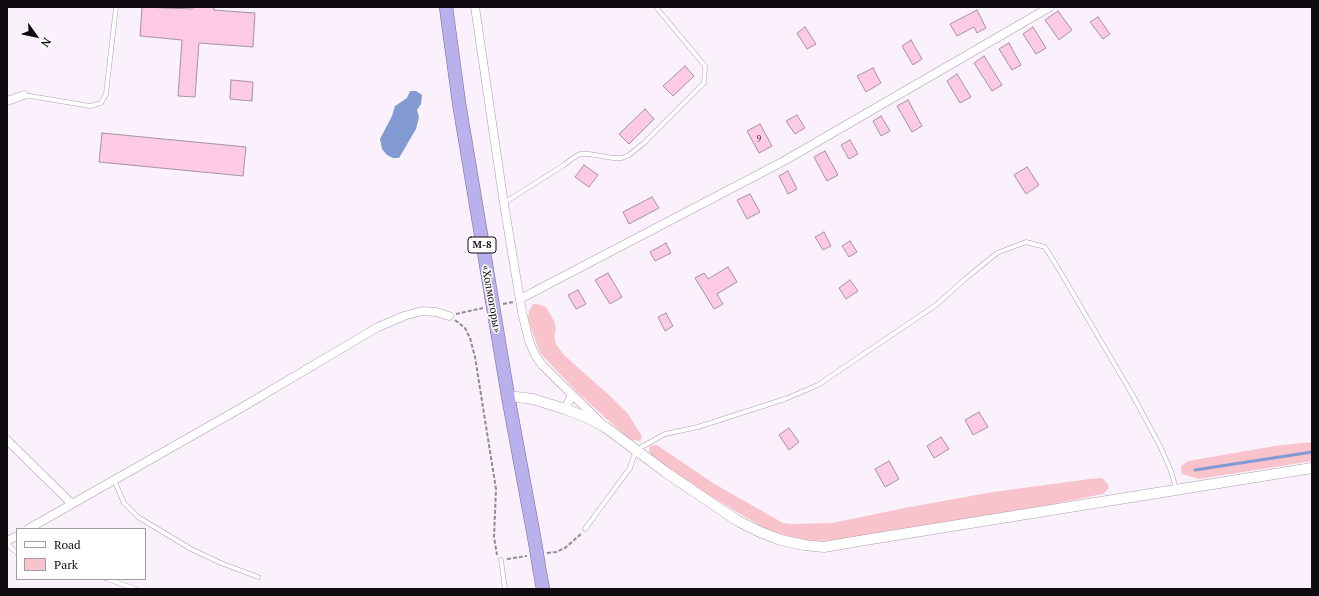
<!DOCTYPE html>
<meta charset="utf-8">
<style>
body{margin:0}
#map{position:relative;width:1319px;height:596px;overflow:hidden;background:#faf1fd;font-family:"PT Serif",serif}
canvas{display:block}
.frame{position:absolute;inset:0;border:8px solid #0f0b11;pointer-events:none}
.legend{position:absolute;left:16px;top:528px;width:130px;height:52px;box-sizing:border-box;background:#fff;border:1px solid #9f9da0;margin:0;padding:5px 7px;list-style:none;font-size:12px;color:#0f0b11}
.legend li{display:flex;align-items:center;gap:8px;height:20px}
.legend b{width:20px;border:1px solid #9f9da0}
.north{position:absolute;left:16px;top:16px;width:40px;height:40px;-webkit-text-stroke:3px #fff;paint-order:stroke;rotate:123deg;font-size:11px;font-weight:700;line-height:16px;text-align:center;color:#0f0b11}
.north::after{content:'';display:block;margin:auto;width:14px;height:18px;background:#0f0b11;clip-path:polygon(50% 0,100% 100%,50% 72%,0 100%)}
</style>
<div id="map">
<canvas width="1319" height="596"></canvas>
<div class="frame"></div>
<ul class="legend">
<li><b style="height:5px;background:#fff"></b>Road</li>
<li><b style="height:11px;background:#f9c3cb"></b>Park</li>
</ul>
<div class="north">N</div>
</div>
<script>
const g = document.querySelector('canvas').getContext('2d');
g.lineJoin = 'round';
function fill(path, color) { g.fillStyle = color; g.fill(path, 'evenodd'); }
const toPath = rows => new Path2D(rows.map(r => 'M' + r).join(''));
function strokePath(path, color, width, dash) { g.strokeStyle = color; g.lineWidth = width; g.lineCap = dash ? 'butt' : 'round'; g.setLineDash(dash || []); g.stroke(path); }
function write(font, color, halo, rows, align = 'center') {
  g.font = font + ' "PT Serif",serif'; g.lineWidth = 3; g.setLineDash([]); g.textBaseline = 'middle'; g.strokeStyle = halo; g.fillStyle = color; for (const [text, x, y, turn = 0] of rows) {
    g.save(); g.translate(x, y); g.rotate((+turn || 0) * Math.PI / 180); g.textAlign = isNaN(turn) ? turn : align; if (halo) g.strokeText(text, 0, 0); g.fillText(text, 0, 0); g.restore();
  }
}
const green = toPath([
 [533,304,537,304,546,307,554,321,556,330,554,336,556,344,564,355,611,397,628,414,640,433,642,437,640,441,630,440,578,393,540,353,528,320,529,311],
 [1312,442,1312,461,1199,479,1182,474,1181,466,1188,461,1275,446],
 [652,445,657,445,713,483,783,523,791,524,832,523,910,507,993,492,1090,479,1102,478,1108,484,1109,488,1103,494,1013,512,886,531,842,540,803,541,764,528,707,494,650,456,649,447]
]);
const water = toPath([
 [410,91,416,91,422,95,421,104,417,110,419,117,416,129,399,158,393,158,387,155,382,149,380,139,392,116,395,106,407,98]
]);
const stream = toPath([
 [1195,470,1312,452]
]);
const building = toPath([
 [142,7,192,9,193,7,214,7,214,10,255,13,253,47,199,43,195,97,178,96,182,40,140,36,142,7],
 [977,10,986,28,977,33,974,27,957,36,950,24,977,10],
 [1058,11,1072,30,1059,40,1045,20,1058,11],
 [1098,17,1110,34,1103,39,1090,22,1098,17],
 [805,27,816,44,807,49,797,33,805,27],
 [1033,27,1046,48,1036,54,1023,34,1033,27],
 [911,40,922,59,913,65,902,46,911,40],
 [1009,43,1021,65,1012,70,999,49,1009,43],
 [984,56,1002,85,992,91,974,63,984,56],
 [685,66,694,76,673,96,663,86,685,66],
 [873,68,881,83,866,92,857,76,873,68],
 [957,74,971,97,960,103,947,81,957,74],
 [231,80,253,82,252,101,230,99,231,80],
 [908,100,922,126,912,132,897,106,908,100],
 [645,109,654,119,629,144,619,134,645,109],
 [797,115,805,128,795,134,786,121,797,115],
 [881,116,890,131,881,136,873,121,881,116],
 [760,124,772,146,759,153,747,131,760,124],
 [102,133,246,147,243,176,99,162,102,133],
 [850,140,858,154,849,159,841,145,850,140],
 [825,151,838,175,827,181,814,157,825,151],
 [584,165,598,175,589,187,575,177,584,165],
 [1027,167,1039,185,1026,194,1014,175,1027,167],
 [788,171,797,189,788,194,779,176,788,171],
 [750,194,760,212,747,219,737,200,750,194],
 [652,197,659,208,629,224,623,212,652,197],
 [824,232,831,246,823,250,815,237,824,232],
 [850,241,857,252,849,257,842,246,850,241],
 [666,243,671,253,655,261,650,252,666,243],
 [728,267,737,282,717,294,723,304,714,309,695,278,704,273,708,279,728,267],
 [608,273,622,297,610,304,595,280,608,273],
 [850,280,858,291,846,299,839,288,850,280],
 [578,290,586,304,576,309,568,295,578,290],
 [666,313,673,326,665,331,658,317,666,313],
 [979,412,988,427,973,435,965,420,979,412],
 [789,428,799,442,789,450,779,435,789,428],
 [941,437,949,449,934,458,927,446,941,437],
 [889,461,899,479,885,487,875,469,889,461]
]);
const path = toPath([
 [503,304,513,302],
 [456,314,483,308],
 [455,320,465,328,470,338,475,357,496,489,494,537,497,555],
 [547,553,556,552,565,548,582,533],
 [507,559,527,556]
]);
const service = toPath([
 [24,95,90,106,101,103,106,94,116,7],
 [504,203,564,165,573,158,580,154,589,154,613,158,622,158,629,155,644,143,704,83,705,66,656,7],
 [114,480,124,503,138,517,191,549,221,563,258,577],
 [585,529,630,468,636,450,665,434,698,427,785,399,818,385,936,305,965,279,997,253,1026,242,1045,247,1061,273,1132,394,1160,446,1171,471,1176,489],
 [7,544,17,553],
 [501,560,505,589],
 [107,579,136,589]
]);
const minor = toPath([
 [475,7,504,204,522,312,529,341,535,355,542,365,600,422],
 [7,101,24,95],
 [520,299,784,161,1050,7],
 [565,409,572,395],
 [7,440,71,503],
 [28,529,241,408,378,327,404,316,422,311,436,312,449,316],
 [7,541,17,536]
]);
const tertiary = toPath([
 [508,396,533,399,565,409,588,418,605,427,667,473,738,521,760,532,781,540,804,545,824,547,865,540,1312,468]
]);
const trunk = toPath([
 [446,7,459,103,508,396,535,542],
 [539,567,543,589]
]);
const trunkBridge = toPath([
 [535,542,539,567]
]);
const numberNames = [
 ["9",759,139]
];
const shields = [
 [482,245,28]
];
const shieldNames = [
 ["М-8",482,245]
];
const streetNames = [
 ["«Холмогоры»",491,299,80]
];
fill(green, '#f9c3cb');
fill(water, '#819ad1');
strokePath(stream, '#819ad1', 3);
fill(building, '#fcc9e7');
strokePath(building, '#a6929e', 1);
strokePath(service, '#aa9eaf', 5);
strokePath(minor, '#aa9eaf', 9);
strokePath(tertiary, '#aa9eaf', 11);
strokePath(trunk, '#736a9d', 14);
strokePath(path, '#918a93', 2, [4, 2]);
strokePath(service, '#fff', 4);
strokePath(minor, '#fff', 8);
strokePath(tertiary, '#fff', 10);
strokePath(trunk, '#bab0ec', 13);
strokePath(trunkBridge, '#736a9d', 14, []);
strokePath(trunkBridge, '#bab0ec', 13);
write('9px', '#4a3a46', null, numberNames);
for (const [x, y, w] of shields) { const box = new Path2D(); box.roundRect(x - w / 2, y - 8, w, 16, 3); g.fillStyle = '#fff'; g.fill(box); strokePath(box, '#0f0b11', 1); }
write('bold 10px', '#0f0b11', null, shieldNames);
write('11px', '#0f0b11', '#fff', streetNames);
</script>
